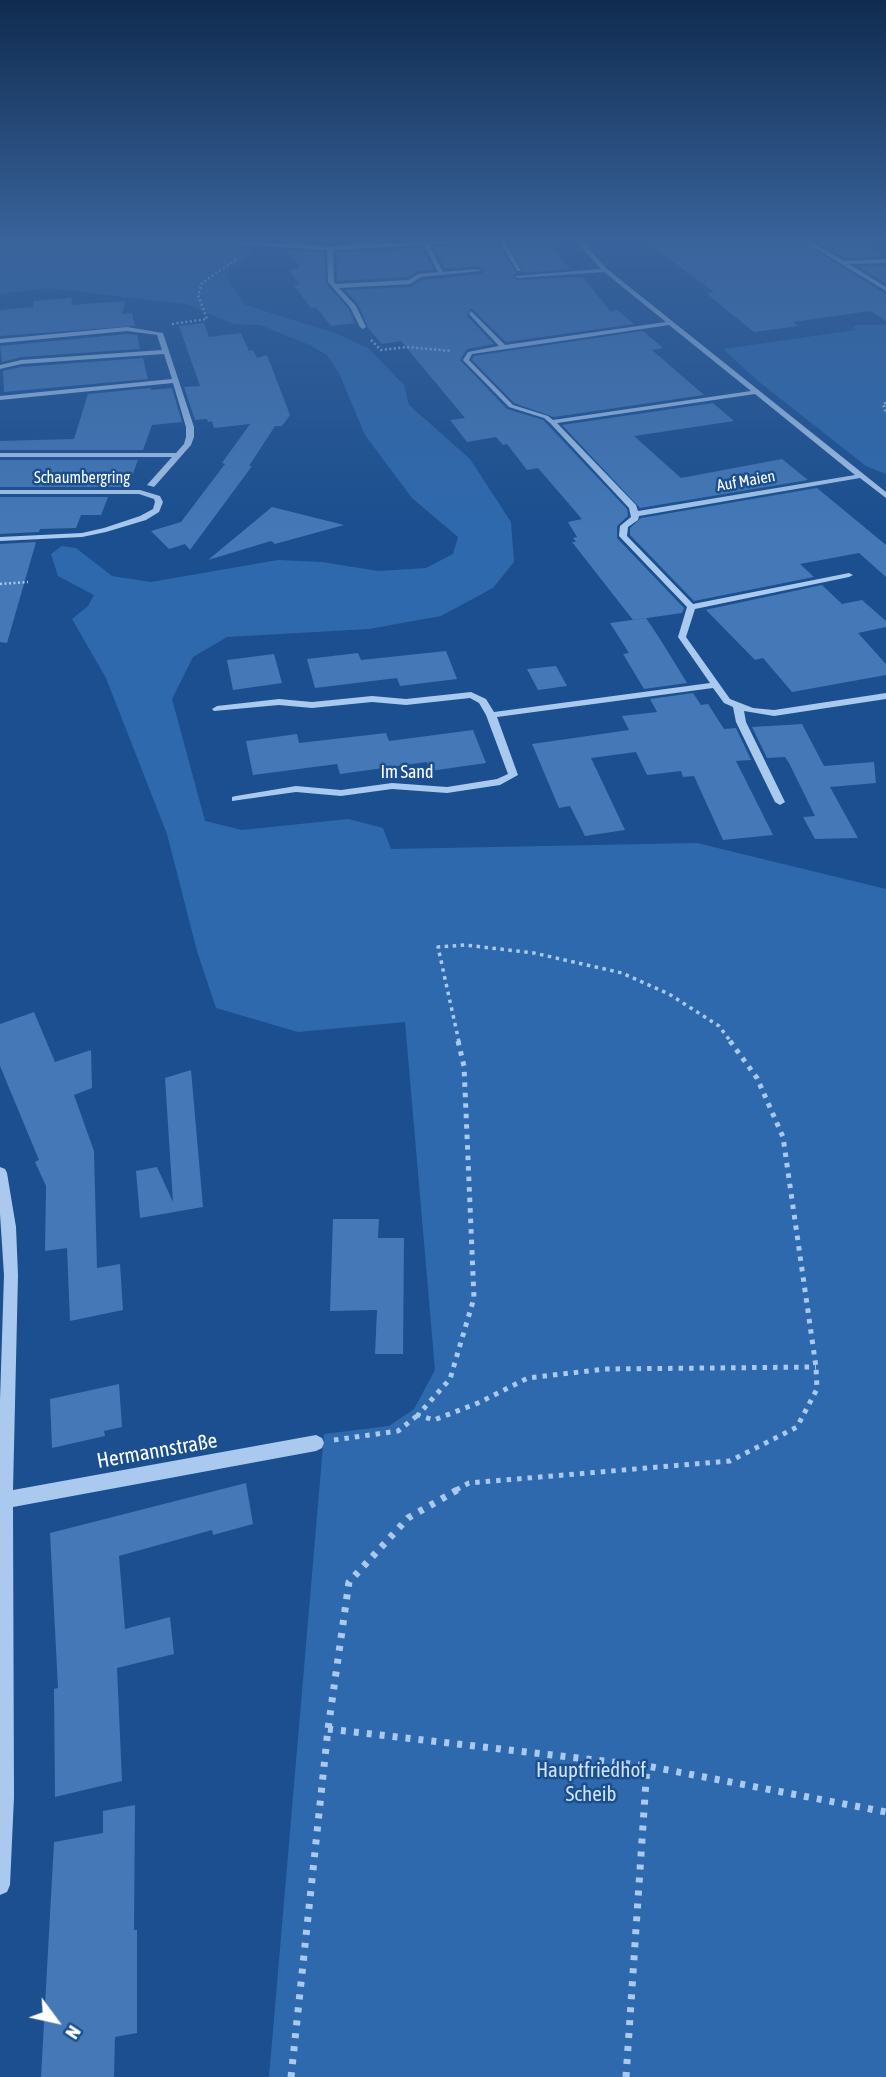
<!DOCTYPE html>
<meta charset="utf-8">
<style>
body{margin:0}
#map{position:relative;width:886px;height:2077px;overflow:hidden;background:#1b4f8f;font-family:"Asap Condensed",sans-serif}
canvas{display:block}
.north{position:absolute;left:21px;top:1986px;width:70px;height:70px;-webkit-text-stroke:5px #1b4f8f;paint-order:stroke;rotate:123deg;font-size:19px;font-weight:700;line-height:28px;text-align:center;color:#fff}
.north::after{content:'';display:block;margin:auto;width:24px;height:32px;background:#fff;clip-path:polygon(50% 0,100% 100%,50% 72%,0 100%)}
</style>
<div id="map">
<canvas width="886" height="2077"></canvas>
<div class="north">N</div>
</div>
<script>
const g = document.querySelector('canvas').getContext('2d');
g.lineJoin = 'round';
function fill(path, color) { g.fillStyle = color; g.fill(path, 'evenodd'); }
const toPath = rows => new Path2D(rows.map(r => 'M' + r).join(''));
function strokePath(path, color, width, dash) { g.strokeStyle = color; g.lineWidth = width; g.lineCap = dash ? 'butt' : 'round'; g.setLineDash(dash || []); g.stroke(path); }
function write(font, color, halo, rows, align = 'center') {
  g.font = font + ' "Asap Condensed",sans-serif'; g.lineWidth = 5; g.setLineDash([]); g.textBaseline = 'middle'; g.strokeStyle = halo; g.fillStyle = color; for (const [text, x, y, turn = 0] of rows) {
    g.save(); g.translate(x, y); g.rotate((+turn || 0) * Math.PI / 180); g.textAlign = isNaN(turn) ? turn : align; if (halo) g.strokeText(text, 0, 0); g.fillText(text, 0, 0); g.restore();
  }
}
const green = toPath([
 [0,241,229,241,251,252,253,254,229,267,227,279,245,305,335,333,368,348,404,385,409,405,470,459,511,522,514,562,493,588,441,616,369,629,227,637,193,657,172,699,205,821,242,830,348,819,383,828,391,849,697,843,886,889,886,2077,269,2077,324,1434,389,1426,414,1409,435,1370,405,1022,298,1032,216,1008,197,951,167,834,106,678,72,619,88,606,94,595,58,576,51,554,62,546,76,548,112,576,151,582,278,560,322,562,378,571,426,568,453,554,458,537,412,498,365,435,339,373,327,355,310,345,260,325,233,324,186,304,48,288,0,294],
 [858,325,886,325,886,474,866,466,758,381,723,349,856,330,853,327]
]);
const building = toPath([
 [471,241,496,241,516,273,512,276,517,280,583,277,610,311,617,310,634,324,506,342,471,308,467,316,494,344,467,349,460,360,507,409,543,420,548,425,627,509,628,516,617,526,617,538,684,608,682,613,633,620,572,542,576,542,573,538,577,537,568,522,582,519,538,468,527,470,507,444,503,445,496,437,467,442,450,420,465,418,401,341,382,344,368,328,358,304,345,290,410,287,422,280,481,274,484,271,478,266,445,269,433,247,468,244],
 [550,241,569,269,523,273,508,242],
 [645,241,801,241,886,294,886,321,870,311,793,322,798,326,754,332,706,293,714,292],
 [815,241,862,241,886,256,845,258],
 [422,248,434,270,418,271,408,277,337,281,336,252],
 [286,250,324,252,326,284,348,308,355,323,331,326,316,307,311,308,294,285,299,284,289,270,300,268],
 [858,266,886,266,886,284],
 [72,298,71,305,125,301,122,314,132,313,135,326,0,336,0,310,33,307,34,301],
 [204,323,209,337,241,333,249,351,253,350,257,358,267,355,290,415,282,426,275,426,249,466,252,466,190,550,185,544,169,549,151,531,181,522,225,464,222,463,250,424,214,428,212,421,208,422,207,419,195,420,184,387,200,386,179,326],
 [643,331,663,348,652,350,704,395,554,417,514,403,472,360,474,356],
 [127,334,137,335,140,349,21,357,2,362,0,346],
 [143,358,148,379,4,392,3,371,21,367],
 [151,388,151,390,172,388,182,422,152,425,143,450,0,450,0,441,74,439,88,394],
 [713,403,734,421,634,436,681,478,782,459,808,480,640,508,562,425],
 [0,460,138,460,128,487,0,487],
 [817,488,886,545,886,577,859,553,800,564,814,577,694,601,630,535,630,528,641,518],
 [0,497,108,497,101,515,81,515,76,528,40,529,39,532,0,534],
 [272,507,344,525,275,544,271,541,208,560],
 [36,542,7,643,0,642,0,544],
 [822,585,842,604,862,600,886,621,886,627,858,633,886,664,886,675,792,692,763,658,755,660,706,610,700,611],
 [646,618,660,639,687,683,644,689,623,654,629,653,610,623],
 [446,651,457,679,400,686,397,678,315,688,307,659,358,653,361,660],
 [274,654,282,683,233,690,227,660],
 [556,666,567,686,538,690,527,669],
 [693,693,701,705,708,704,724,729,736,728,751,760,736,761,773,835,723,840,694,776,683,777,681,771,647,775,636,752,591,758,625,830,585,836,570,806,559,808,532,744,629,730,622,716,657,712,650,699],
 [802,724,824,766,874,762,876,783,830,787,858,838,815,839,803,817,815,816,789,763,785,757,767,758,752,727],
 [473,730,486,763,430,771,427,762,340,774,337,764,253,775,246,741,297,734,299,743,386,733,389,741],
 [34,1012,55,1062,91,1050,92,1088,74,1095,94,1151,97,1268,120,1264,123,1310,70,1321,67,1248,45,1251,46,1186,35,1162,39,1160,0,1066,0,1024],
 [191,1070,203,1207,140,1218,136,1171,157,1167,173,1202,165,1078],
 [333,1219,379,1219,378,1238,404,1238,403,1354,375,1354,377,1310,330,1311],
 [119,1384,122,1427,104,1431,105,1436,52,1448,50,1399],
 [246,1483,253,1524,213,1535,212,1530,119,1556,125,1629,170,1617,174,1654,117,1668,122,1781,55,1797,54,1689,58,1688,50,1533],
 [135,1805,134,1930,137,1930,137,2033,115,2037,114,2077,41,2077,54,1842,103,1833,103,1811]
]);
const pathFar3 = toPath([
 [172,324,207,319,198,295,202,283,237,259],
 [371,340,381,350,407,347,452,351],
 [886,403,883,404,886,413],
 [0,584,28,582]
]);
const pathFar2 = toPath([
 [459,1042,438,947,465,945,534,953,622,973,669,994,719,1026,731,1042]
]);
const pathFar1 = toPath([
 [458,1041,464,1066,474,1298,450,1379,418,1415,434,1420,478,1403,528,1378,605,1369,816,1367],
 [730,1041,757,1078,783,1137,816,1367],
 [334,1440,398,1431,418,1415],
 [456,1490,469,1483,730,1461,797,1427,817,1389,816,1367]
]);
const path = toPath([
 [328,1729,647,1766,886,1812],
 [291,2077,328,1729,349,1582,408,1518,459,1489],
 [626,2077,647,1766]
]);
const minor = toPath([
 [435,241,468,241,429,245,443,272,478,269,481,271,421,277,410,284,339,288,356,306,366,327,363,329,360,327,350,307,328,282,327,250,235,244,238,242,330,246,435,241],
 [424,245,438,272,418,274,409,280,336,284,334,282,333,250,424,245],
 [499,241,505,241,521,271,517,271,499,241],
 [576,241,582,241,607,269,886,492,886,498,860,478,639,516,638,520,628,527,627,536,693,604,849,573,853,575,849,577,695,609,686,637,730,699,753,708,774,710,886,693,886,699,774,716,744,711,746,722,785,802,780,805,775,802,736,722,733,707,724,703,713,688,497,717,518,775,500,785,447,793,392,789,341,796,296,792,232,801,232,797,236,796,296,786,341,790,392,783,447,787,497,779,508,774,486,715,479,703,470,698,406,705,372,702,312,708,279,705,214,711,212,709,217,706,279,699,312,702,372,696,406,699,471,692,486,699,494,712,710,683,678,637,687,607,619,536,620,526,631,517,629,508,550,423,544,418,509,407,463,360,468,352,499,346,469,314,471,311,505,345,666,322,604,272,518,278,515,276,601,269,576,241],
 [669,325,751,391,553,420,548,416,513,405,469,360,472,354,479,353,669,325],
 [755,394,855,475,638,511,636,505,557,423,755,394],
 [803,241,810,241,844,261,886,259,886,263,849,264,886,287,886,291,803,241],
 [127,327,163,333,194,427,194,437,191,445,154,487,147,485,172,457,0,457,0,453,176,453,184,444,186,437,186,427,173,383,0,400,0,396,172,379,164,354,21,364,0,369,0,365,21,360,162,350,157,335,127,331,0,343,0,339,127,327],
 [0,490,140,490,160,496,163,502,159,512,146,520,106,532,82,537,0,541,0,537,82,533,104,528,140,516,153,509,155,502,154,499,139,494,0,494,0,490],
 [0,1167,5,1169,7,1173,16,1227,18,1275,13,1490,316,1435,322,1438,324,1443,322,1448,316,1451,13,1507,14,1797,10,1885,7,1892,0,1895,0,1400,4,1275,0,1214,0,1167]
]);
const farStreetnames = [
 ["Schaumbergring",82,478],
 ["Auf Maien",746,481,-10]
];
const streetNames = [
 ["Im Sand",407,772]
];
const nearStreetnames = [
 ["Hermannstraße",157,1451,-10]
];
const nearParknames = [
 ["Hauptfriedhof",591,1770],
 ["Scheib",591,1794]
];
fill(green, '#2e69ad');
fill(building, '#4478b7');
strokePath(pathFar3, '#a9c9ee', 2.5, [2, 2.5]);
strokePath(pathFar2, '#a9c9ee', 3.5, [3.5, 4.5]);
strokePath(pathFar1, '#a9c9ee', 5, [4.5, 6]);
strokePath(path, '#a9c9ee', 7, [5, 8]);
fill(minor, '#a9c9ee');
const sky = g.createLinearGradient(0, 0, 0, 532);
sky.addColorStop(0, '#0f2b4f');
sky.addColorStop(0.45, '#39639b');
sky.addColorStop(1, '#39639b00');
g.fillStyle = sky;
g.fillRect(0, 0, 886, 532);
write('16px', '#fff', '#1b4f8f', farStreetnames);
write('18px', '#fff', '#1b4f8f', streetNames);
write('21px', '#fff', '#1b4f8f', nearStreetnames);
write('21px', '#cfe3fa', '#1b4f8f', nearParknames);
</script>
